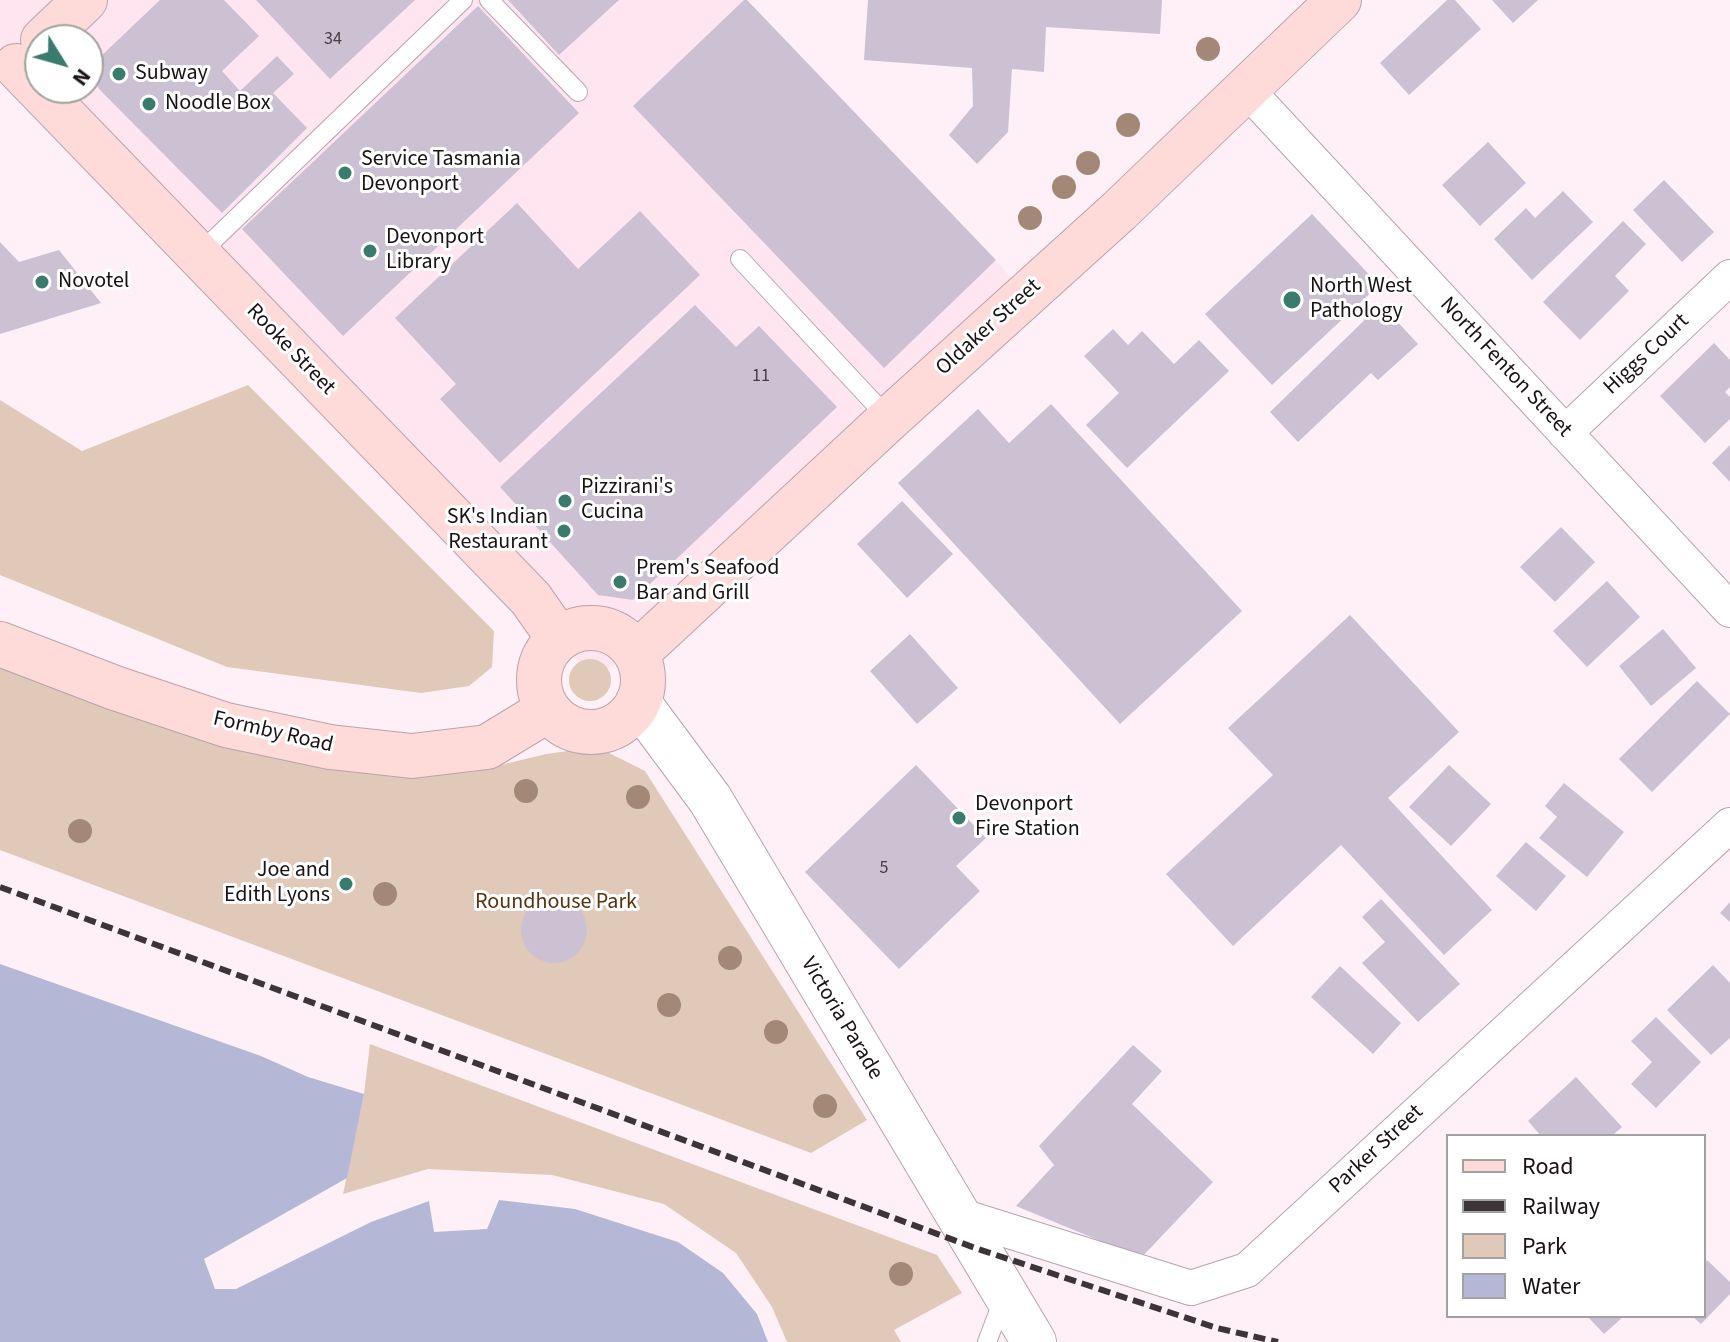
<!DOCTYPE html>
<style>
body{margin:0}
#map{position:relative;width:1730px;height:1342px;overflow:hidden;background:#fef0f6;font-family:"Source Sans 3",sans-serif}
canvas{display:block}
.legend{position:absolute;left:1446px;top:1134px;width:260px;height:184px;box-sizing:border-box;background:#fff;border:2px solid #a3a0a1;margin:0;padding:10px 14px;list-style:none;font-size:24px;color:#1a1215}
.legend li{display:flex;align-items:center;gap:16px;height:40px}
.legend b{width:40px;border:2px solid #a3a0a1}
.north{position:absolute;left:24px;top:24px;width:80px;height:80px;box-sizing:border-box;background:#fff;border:2px solid #a3a0a1;border-radius:50%;rotate:127deg;font-size:22px;font-weight:700;line-height:32px;text-align:center;color:#1a1215}
.north::after{content:'';display:block;margin:auto;width:28px;height:36px;background:#397b6c;clip-path:polygon(50% 0,100% 100%,50% 72%,0 100%)}
</style>
<div id="map">
<canvas width="1730" height="1342"></canvas>
<ul class="legend">
<li><b style="height:10px;background:#fedbd9"></b>Road</li>
<li><b style="height:10px;background:#3d3437"></b>Railway</li>
<li><b style="height:22px;background:#e0c9b8"></b>Park</li>
<li><b style="height:22px;background:#b4b7d6"></b>Water</li>
</ul>
<div class="north">N</div>
</div>
<script>
const g = document.querySelector('canvas').getContext('2d');
g.lineJoin = 'round';
function fill(path, color) { g.fillStyle = color; g.fill(path, 'evenodd'); }
const toPath = rows => new Path2D(rows.map(r => 'M' + r).join(''));
function strokePath(path, color, width, dash) { g.strokeStyle = color; g.lineWidth = width; g.lineCap = dash ? 'butt' : 'round'; g.setLineDash(dash || []); g.stroke(path); }
function write(font, color, halo, rows, align = 'center') {
  g.font = font + ' "Source Sans 3",sans-serif'; g.lineWidth = 6; g.setLineDash([]); g.textBaseline = 'middle'; g.strokeStyle = halo; g.fillStyle = color; for (const [text, x, y, turn = 0] of rows) {
    g.save(); g.translate(x, y); g.rotate((+turn || 0) * Math.PI / 180); g.textAlign = isNaN(turn) ? turn : align; if (halo) g.strokeText(text, 0, 0); g.fillText(text, 0, 0); g.restore();
  }
}
const built = toPath([
 [0,0,747,0,1027,294,636,654,591,677,559,639,15,67,0,81],
 [40,40,88,40,88,88,40,88]
]);
const green = toPath([
 [248,385,494,631,492,667,469,686,421,693,227,667,0,575,0,400,82,451],
 '569 680a21 21 0 1 1 42 0a21 21 0 1 1-42 0Z',
 [0,664,140,720,375,773,472,772,546,754,597,747,645,771,867,1120,811,1153,0,850],
 [370,1044,937,1255,962,1293,894,1330,901,1342,787,1342,772,1307,736,1253,664,1204,552,1175,428,1169,343,1194,364,1094]
]);
const water = toPath([
 [0,964,261,1056,308,1077,364,1094,347,1178,204,1259,215,1289,236,1289,371,1222,429,1201,434,1232,487,1229,499,1200,575,1209,678,1242,723,1273,757,1314,768,1342,0,1342]
]);
const building = toPath([
 [160,0,224,0,259,36,222,71,240,91,277,56,294,74,273,93,307,128,222,213,99,89,92,74,98,59],
 [256,0,415,0,330,79],
 [508,0,619,0,559,55],
 [744,0,747,0,996,260,884,368,633,106],
 [868,0,1162,0,1160,34,1046,27,1044,72,1012,69,1008,132,977,164,949,135,973,106,972,68,864,60],
 [1447,0,1455,0,1481,29,1409,95,1380,63],
 [1492,0,1538,0,1513,23],
 [478,6,579,113,343,336,242,229],
 [1488,142,1526,183,1480,226,1442,185],
 [1664,180,1714,232,1682,262,1633,210],
 [1563,191,1593,222,1532,280,1494,239,1526,208,1535,218],
 [517,203,578,269,640,211,700,275,500,463,440,399,456,384,395,318],
 [1312,214,1379,285,1272,385,1205,314],
 [1623,221,1646,244,1615,276,1629,291,1580,340,1543,302],
 [0,242,19,262,59,250,101,303,0,334],
 [1381,304,1418,344,1378,380,1371,373,1298,442,1270,412],
 [695,305,736,347,759,326,837,407,633,600,598,595,500,487],
 [1113,329,1128,345,1142,331,1174,364,1199,340,1229,371,1127,468,1086,425,1119,393,1084,356],
 [1714,343,1730,360,1730,387,1725,392,1730,397,1730,419,1705,443,1660,396],
 [1051,404,1242,611,1120,724,898,483,978,409,1009,443],
 [1730,445,1730,482,1712,463],
 [902,501,953,554,907,598,857,544],
 [1561,527,1595,562,1555,602,1520,567],
 [1607,581,1640,617,1587,667,1553,631],
 [1350,615,1459,732,1388,798,1492,910,1444,955,1341,845,1233,946,1166,874,1273,775,1228,728],
 [1663,629,1696,668,1651,706,1619,666],
 [910,634,958,688,917,724,870,671],
 [1697,681,1730,714,1652,792,1619,759],
 [916,765,986,838,956,866,980,891,899,969,805,872],
 [1449,765,1491,804,1451,846,1409,807],
 [1564,783,1624,832,1587,877,1539,838,1557,817,1545,806],
 [1526,842,1566,876,1536,911,1496,876],
 '521 930a33 33 0 1 1 66 0a33 33 0 1 1-66 0Z',
 [1381,899,1460,984,1418,1022,1362,963,1385,942,1362,917],
 [1730,902,1730,922,1720,913],
 [1713,965,1730,983,1730,1038,1711,1055,1667,1010],
 [1340,966,1401,1023,1373,1054,1311,997],
 [1656,1017,1701,1062,1656,1108,1631,1084,1652,1062,1631,1041],
 [1133,1045,1162,1071,1132,1104,1213,1182,1141,1258,1016,1206,1054,1165,1039,1146],
 [1576,1077,1622,1127,1612,1136,1541,1136,1528,1121],
 [1707,1260,1730,1282,1730,1294,1701,1324,1692,1316,1704,1316,1704,1264],
 [1587,1316,1624,1316,1604,1334]
]);
const service = toPath([
 [489,0,578,92],
 [198,255,463,0],
 [740,259,889,419],
 [987,1342,1003,1300]
]);
const minor = toPath([
 [1247,90,1730,610],
 [1565,433,1730,277],
 [958,1215,1191,1288,1247,1270,1730,825]
]);
const tertiary = toPath([
 [638,702,710,799,1034,1342]
]);
const secondary = toPath([
 [43,40,85,0],
 [16,66,531,599,559,639],
 '539 680a52 52 0 1 1 104 0a52 52 0 1 1-104 0Z',
 [0,644,115,688,226,725,330,747,412,756,487,747,548,710],
 [636,654,889,419,1119,211,1339,0]
]);
const rail = toPath([
 [0,887,978,1249,1217,1328,1278,1342]
]);
const trees = [
 [1208,49],
 [1128,125],
 [1088,163],
 [1064,187],
 [1030,218],
 [526,791],
 [638,797],
 [80,831],
 [385,894],
 [730,958],
 [669,1005],
 [776,1032],
 [825,1106],
 [901,1274]
];
const markers = [
 [119,74,8,"#397b6c"],
 [149,104,8,"#397b6c"],
 [345,173,8,"#397b6c"],
 [370,251,8,"#397b6c"],
 [42,282,8,"#397b6c"],
 [1292,300,10,"#397b6c"],
 [565,501,8,"#397b6c"],
 [564,531,8,"#397b6c"],
 [620,582,8,"#397b6c"],
 [959,818,8,"#397b6c"],
 [346,884,8,"#397b6c"]
];
const numberNames = [
 ["34",333,40],
 ["11",761,377],
 ["5",884,869]
];
const poiNames = [
 ["Subway",135,74],
 ["Noodle Box",165,104],
 ["Service Tasmania",361,160],
 ["Devonport",361,185],
 ["Devonport",386,238],
 ["Library",386,263],
 ["Novotel",58,282],
 ["North West",1310,287],
 ["Pathology",1310,312],
 ["Pizzirani's",581,488],
 ["Cucina",581,513],
 ["SK's Indian",548,518,"right"],
 ["Restaurant",548,543,"right"],
 ["Prem's Seafood",636,569],
 ["Bar and Grill",636,594],
 ["Devonport",975,805],
 ["Fire Station",975,830],
 ["Joe and",330,871,"right"],
 ["Edith Lyons",330,896,"right"]
];
const streetNames = [
 ["Oldaker Street",989,328,-42],
 ["Rooke Street",290,350,46],
 ["Higgs Court",1647,355,-43],
 ["North Fenton Street",1505,368,47],
 ["Formby Road",273,733,13],
 ["Victoria Parade",841,1019,59],
 ["Parker Street",1377,1150,-43]
];
const parkNames = [
 ["Roundhouse Park",556,903]
];
fill(built, '#ffe5f0');
fill(green, '#e0c9b8');
fill(water, '#b4b7d6');
fill(building, '#ccc0d3');
strokePath(service, '#b9a3ac', 20);
strokePath(minor, '#b9a3ac', 36);
strokePath(tertiary, '#b9a3ac', 46);
strokePath(secondary, '#b9a3ac', 46);
strokePath(service, '#fff', 18);
strokePath(minor, '#fff', 34);
strokePath(tertiary, '#fff', 44);
strokePath(secondary, '#fedbd9', 44);
strokePath(rail, '#3d3437', 6, [12, 6]);
g.fillStyle = '#a38877';
for (const [x, y] of trees) { g.beginPath(); g.arc(x, y, 12, 0, 2 * Math.PI); g.fill(); }
for (const [x, y, r, color] of markers) { const dot = new Path2D(); dot.arc(x, y, r, 0, 2 * Math.PI); g.fillStyle = color; g.fill(dot); strokePath(dot, '#fff', 3); }
write('18px', '#463e44', null, numberNames);
write('22px', '#1a1215', '#fff', poiNames, 'left');
write('22px', '#1a1215', '#fff', streetNames);
write('22px', '#59320f', '#fff', parkNames);
</script>
